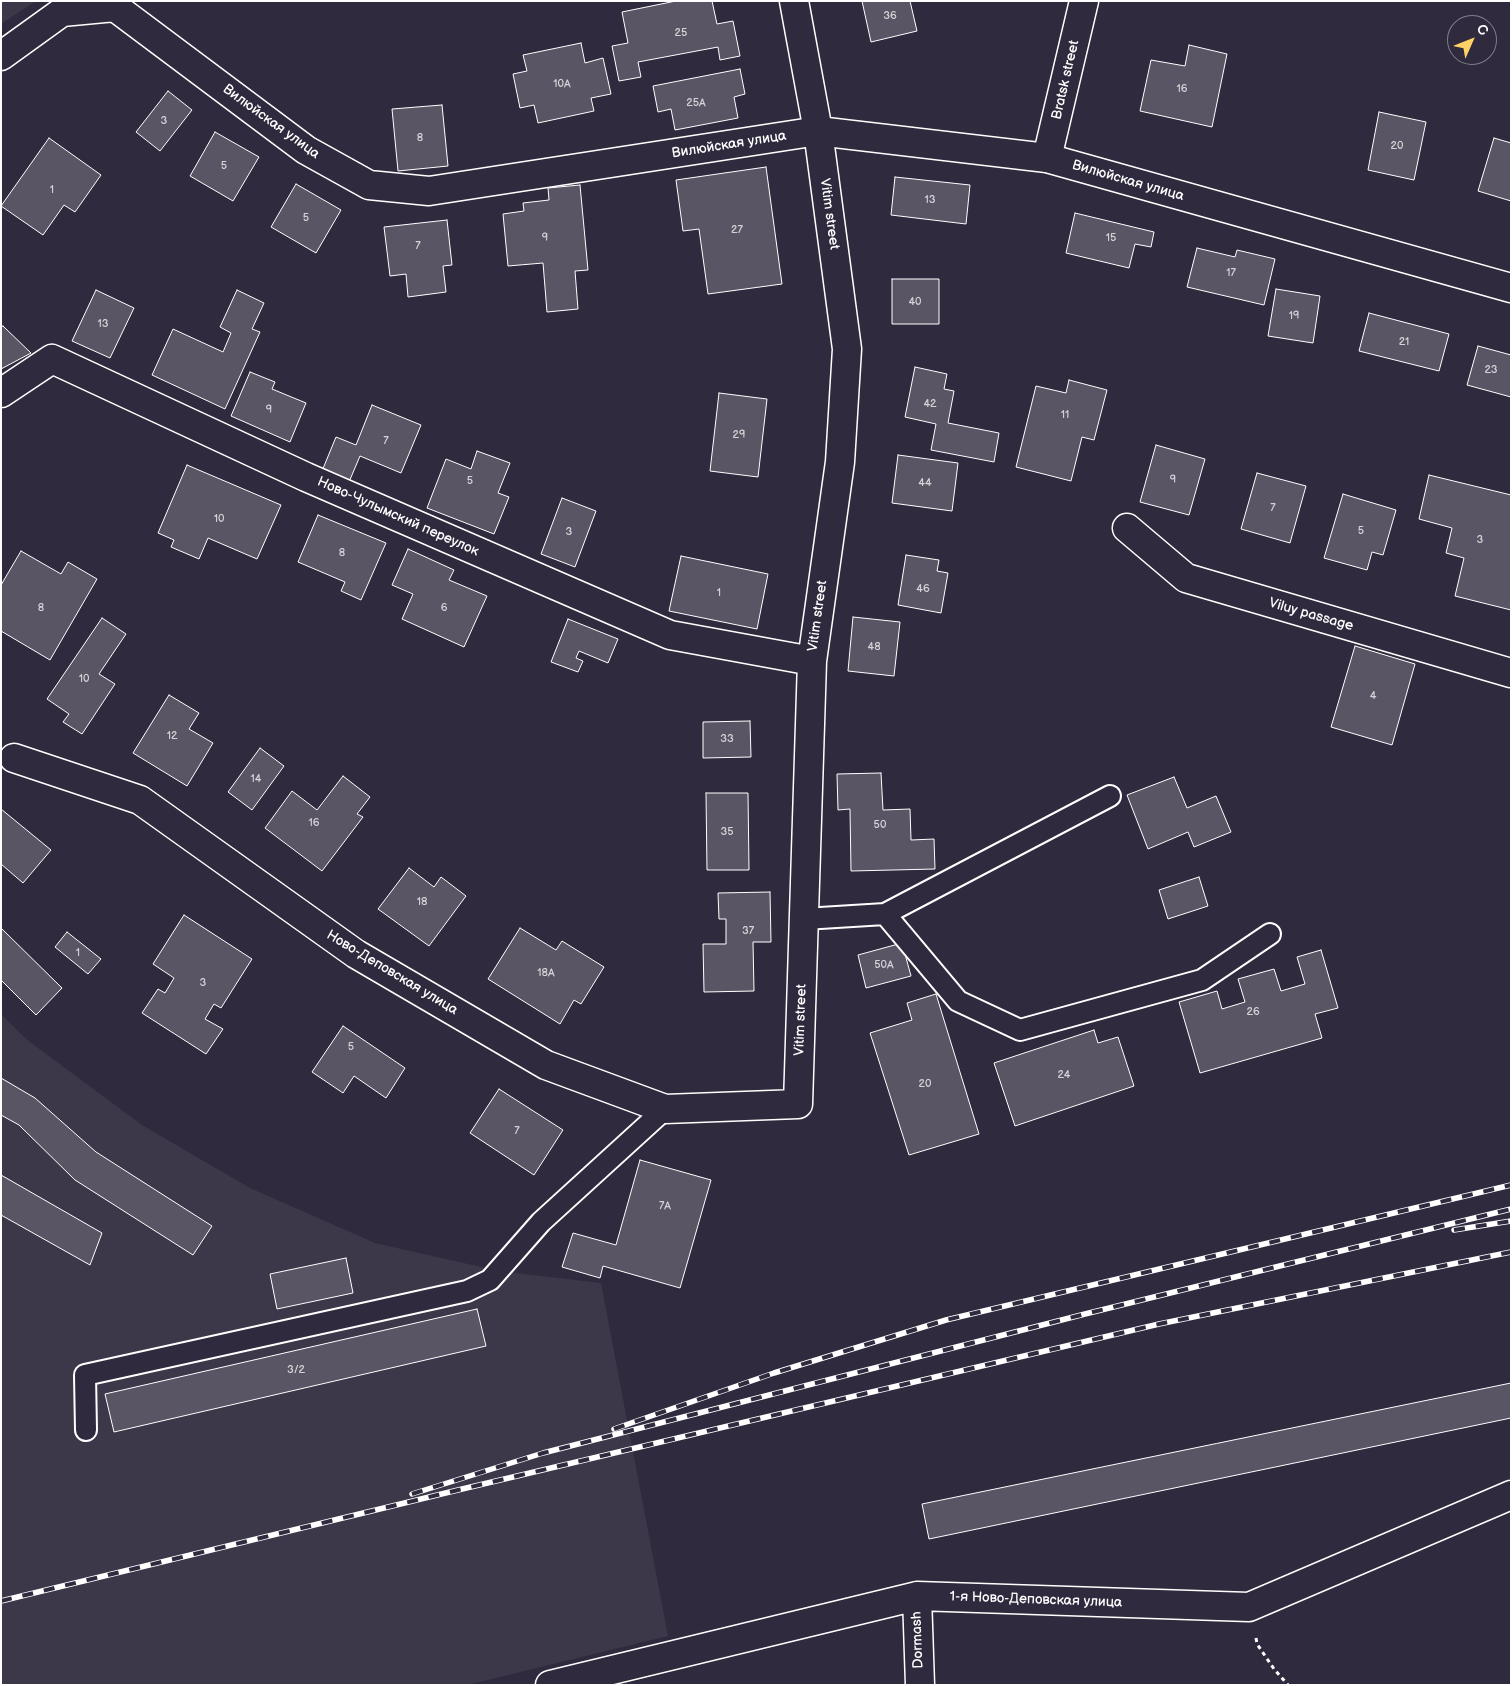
<!DOCTYPE html>
<meta charset="utf-8">
<style>
body{margin:0}
#map{position:relative;width:1512px;height:1686px;overflow:hidden;background:#2f2a3d;font-family:"Balsamiq Sans",sans-serif}
canvas{display:block}
.frame{position:absolute;inset:0;border:2px solid #fff;pointer-events:none}
.north{position:absolute;left:1447px;top:15px;width:50px;height:50px;box-sizing:border-box;background:#2f2a3d;border:1px solid #827f8b;border-radius:50%;rotate:46deg;font-size:14px;font-weight:700;line-height:20px;text-align:center;color:#fff}
.north::after{content:'';display:block;margin:auto;width:18px;height:22px;background:#ffd166;clip-path:polygon(50% 0,100% 100%,50% 72%,0 100%)}
</style>
<div id="map">
<canvas width="1512" height="1686"></canvas>
<div class="frame"></div>
<div class="north">С</div>
</div>
<script>
const g = document.querySelector('canvas').getContext('2d');
g.lineJoin = 'round';
function fill(path, color) { g.fillStyle = color; g.fill(path, 'evenodd'); }
const toPath = rows => new Path2D(rows.map(r => 'M' + r).join(''));
function strokePath(path, color, width, dash) { g.strokeStyle = color; g.lineWidth = width; g.lineCap = dash ? 'butt' : 'round'; g.setLineDash(dash || []); g.stroke(path); }
function write(font, color, halo, rows, align = 'center') {
  g.font = font + ' "Balsamiq Sans",sans-serif'; g.lineWidth = 4.5; g.setLineDash([]); g.textBaseline = 'middle'; g.strokeStyle = halo; g.fillStyle = color; for (const [text, x, y, turn = 0] of rows) {
    g.save(); g.translate(x, y); g.rotate((+turn || 0) * Math.PI / 180); g.textAlign = isNaN(turn) ? turn : align; if (halo) g.strokeText(text, 0, 0); g.fillText(text, 0, 0); g.restore();
  }
}
const built = toPath([
 [1,1,36,1,1,24],
 [1,1014,26,1039,142,1125,250,1188,375,1243,499,1271,601,1283,668,1636,467,1685,1,1685]
]);
const building = toPath([
 [676,1,712,1,717,24,733,21,740,56,720,60,718,47,638,62,641,77,619,81,612,46,628,43,622,12,676,1],
 [862,1,910,1,917,31,871,42,862,1],
 [581,43,585,63,603,58,611,94,591,98,594,111,538,123,534,105,520,108,513,74,527,71,523,55,581,43],
 [1189,45,1227,54,1212,127,1140,111,1151,60,1185,66,1189,45],
 [740,69,745,94,734,97,738,118,675,130,671,109,658,112,653,86,740,69],
 [168,91,192,110,160,151,136,132,168,91],
 [442,105,448,166,398,171,392,109,442,105],
 [1379,112,1426,122,1414,180,1368,170,1379,112],
 [215,132,259,157,233,201,190,176,215,132],
 [49,138,101,175,75,212,64,205,43,235,1,206,49,138],
 [1494,138,1511,143,1511,201,1478,191,1494,138],
 [766,167,782,284,708,294,699,229,683,231,676,180,766,167],
 [895,177,970,185,966,224,891,215,895,177],
 [296,184,341,210,316,253,271,227,296,184],
 [580,185,588,270,575,271,578,309,547,312,543,263,508,266,503,214,524,211,523,203,549,200,548,188,580,185],
 [1075,213,1154,232,1151,247,1135,244,1129,268,1066,253,1075,213],
 [447,220,452,265,443,266,446,292,408,297,406,274,390,276,384,227,447,220],
 [1197,248,1235,257,1237,250,1275,259,1264,305,1187,287,1197,248],
 [892,279,939,279,939,324,892,324,892,279],
 [1276,289,1320,296,1313,343,1268,336,1276,289],
 [96,290,134,308,110,358,72,341,96,290],
 [237,290,264,303,252,329,260,332,225,409,152,375,173,329,223,352,231,333,220,327,237,290],
 [1369,313,1449,334,1439,371,1359,351,1369,313],
 [3,326,31,353,1,369,1,327,3,326],
 [1478,346,1511,355,1511,397,1467,385,1478,346],
 [915,367,947,374,944,389,954,391,948,423,999,433,994,462,931,450,936,424,905,417,915,367],
 [250,372,275,382,272,389,306,403,290,442,231,416,250,372],
 [1069,380,1107,390,1094,440,1082,437,1071,481,1016,467,1036,386,1066,393,1069,380],
 [719,393,767,399,758,477,710,471,719,393],
 [372,405,421,425,401,473,360,456,349,482,322,471,336,437,356,445,372,405],
 [1156,445,1205,459,1189,515,1140,502,1156,445],
 [477,451,510,463,498,493,509,497,494,534,427,508,446,459,471,469,477,451],
 [898,455,958,463,952,511,892,503,898,455],
 [187,465,281,505,257,559,208,538,199,559,171,547,174,540,158,533,187,465],
 [1257,473,1306,486,1290,543,1241,529,1257,473],
 [1429,475,1511,495,1511,610,1455,596,1464,558,1446,553,1452,528,1419,519,1429,475],
 [1343,494,1396,510,1383,555,1372,552,1367,570,1324,558,1343,494],
 [562,498,596,511,575,567,541,554,562,498],
 [318,515,386,543,361,600,341,591,345,582,298,562,318,515],
 [408,549,454,570,449,580,487,596,464,647,402,619,413,594,392,585,408,549],
 [21,551,61,574,68,562,97,579,50,660,1,631,1,585,21,551],
 [906,555,939,560,937,571,948,573,941,613,898,605,906,555],
 [681,556,768,574,757,629,669,611,681,556],
 [853,617,900,622,894,676,848,671,853,617],
 [102,618,126,634,99,674,115,684,82,734,63,722,69,714,47,699,102,618],
 [568,619,618,639,608,663,579,651,576,658,583,661,578,672,551,662,568,619],
 [1355,646,1415,664,1392,745,1331,727,1355,646],
 [169,695,199,713,189,729,213,743,187,786,133,753,169,695],
 [750,721,751,757,703,758,703,722,750,721],
 [260,748,284,766,252,810,228,792,260,748],
 [881,773,883,810,910,809,911,840,934,839,935,869,851,871,850,809,838,810,837,774,881,773],
 [343,776,370,797,357,814,363,817,322,871,265,828,292,791,317,810,343,776],
 [1174,777,1187,808,1216,796,1231,832,1194,847,1188,832,1148,849,1127,795,1174,777],
 [706,793,748,793,749,870,707,870,706,793],
 [1,809,51,850,23,883,1,864,1,809],
 [409,868,434,887,441,877,466,896,429,946,378,909,409,868],
 [1199,877,1208,906,1168,919,1159,890,1199,877],
 [770,892,771,942,753,942,754,991,704,992,703,944,726,944,726,919,719,919,718,893,770,892],
 [184,915,252,959,221,1008,214,1004,205,1019,223,1029,206,1054,142,1013,158,989,165,993,174,978,153,964,184,915],
 [1,928,62,988,36,1015,1,980,1,928],
 [520,928,556,950,562,941,604,967,581,1004,574,1000,560,1024,488,979,520,928],
 [67,932,101,959,88,974,55,947,67,932],
 [902,943,911,976,866,988,858,955,902,943],
 [1321,950,1338,1008,1315,1014,1322,1038,1200,1073,1179,1002,1217,991,1222,1009,1245,1002,1238,979,1274,969,1281,991,1305,984,1297,957,1321,950],
 [936,994,979,1134,909,1155,870,1033,912,1020,907,1003,936,994],
 [343,1026,405,1068,386,1098,354,1076,343,1093,312,1072,343,1026],
 [1094,1030,1098,1043,1118,1037,1134,1086,1015,1126,994,1063,1094,1030],
 [1,1078,35,1098,96,1152,212,1226,193,1255,75,1180,19,1125,1,1115,1,1078],
 [499,1089,563,1130,534,1175,470,1133,499,1089],
 [640,1160,711,1180,680,1288,603,1266,600,1278,562,1267,573,1233,616,1245,640,1160],
 [1,1175,102,1233,90,1265,1,1215,1,1175],
 [346,1258,353,1293,277,1309,270,1274,346,1258],
 [477,1309,486,1346,114,1432,105,1394,477,1309],
 [1511,1383,1511,1418,929,1539,922,1504,1511,1383]
]);
const path = toPath([
 [1256,1638,1257,1644,1274,1669,1288,1685]
]);
const lane = toPath([
 [885,914,958,1001,1020,1030,1202,980,1270,934],
 [804,919,885,914,1110,796],
 [86,1430,85,1375,467,1291,490,1280,541,1222,665,1109]
]);
const street = toPath([
 [1,56,62,12,115,7,306,150,369,185,429,191,818,131,847,349,840,462,812,661,798,1104,665,1109,546,1065,356,954,140,800,14,758],
 [1047,158,1084,1],
 [1,393,52,359,306,477,670,635,812,661],
 [1127,528,1186,578,1511,673],
 [917,1596,920,1685],
 [550,1685,917,1596,1249,1607,1511,1495]
]);
const secondary = toPath([
 [794,1,818,131,1047,158,1511,288]
]);
const rail = toPath([
 [1454,1230,1511,1221],
 [614,1429,774,1373,946,1320,1511,1185],
 [412,1494,543,1453,1085,1314,1511,1209],
 [1,1601,458,1490,1159,1324,1511,1252]
]);
const numberNames = [
 ["36",890,16],
 ["25",681,33],
 ["10А",562,84],
 ["16",1182,89],
 ["25А",696,103],
 ["3",164,121],
 ["8",420,138],
 ["20",1397,146],
 ["5",224,166],
 ["1",52,190],
 ["13",930,200],
 ["5",306,218],
 ["27",737,230],
 ["9",545,238],
 ["15",1111,238],
 ["7",418,246],
 ["17",1231,273],
 ["40",915,302],
 ["19",1294,316],
 ["13",103,324],
 ["21",1404,342],
 ["23",1491,370],
 ["42",930,404],
 ["9",269,410],
 ["11",1065,415],
 ["29",739,435],
 ["7",386,441],
 ["9",1173,480],
 ["5",470,481],
 ["44",925,483],
 ["7",1273,508],
 ["10",219,519],
 ["5",1361,531],
 ["3",569,532],
 ["3",1480,540],
 ["8",342,553],
 ["46",923,589],
 ["1",719,593],
 ["8",41,608],
 ["6",444,608],
 ["48",874,647],
 ["10",84,679],
 ["4",1373,696],
 ["12",172,736],
 ["33",727,739],
 ["14",256,779],
 ["16",314,823],
 ["50",880,825],
 ["35",727,832],
 ["18",422,902],
 ["37",748,931],
 ["1",78,953],
 ["50А",884,965],
 ["18А",546,973],
 ["3",203,983],
 ["26",1253,1012],
 ["5",351,1047],
 ["24",1064,1075],
 ["20",925,1084],
 ["7",517,1131],
 ["7А",665,1206],
 ["3/2",296,1370]
];
const streetNames = [
 ["Bratsk street",1066,80,-77],
 ["Вилюйская улица",271,122,36],
 ["Вилюйская улица",729,145,-9],
 ["Вилюйская улица",1128,181,16],
 ["Vitim street",829,214,82],
 ["Ново-Чулымский переулок",398,517,24],
 ["Viluy passage",1311,615,16],
 ["Vitim street",818,616,-82],
 ["Ново-Деповская улица",392,973,31],
 ["Vitim street",801,1020,-88],
 ["1-я Ново-Деповская улица",1036,1600,2],
 ["Dormash",918,1640,-92]
];
fill(built, '#3c3749');
fill(building, '#595564');
strokePath(building, '#fff', 1);
strokePath(lane, '#fff', 24);
strokePath(street, '#fff', 31);
strokePath(secondary, '#fff', 31);
strokePath(path, '#fff', 3, [4, 4]);
strokePath(lane, '#2f2a3d', 20);
strokePath(street, '#2f2a3d', 28);
strokePath(secondary, '#2f2a3d', 28);
strokePath(rail, '#fff', 5.5);
strokePath(rail, '#2f2a3d', 4, [11]);
write('11px', '#d6d4d8', null, numberNames);
write('14px', '#fff', '#2f2a3d', streetNames);
</script>
